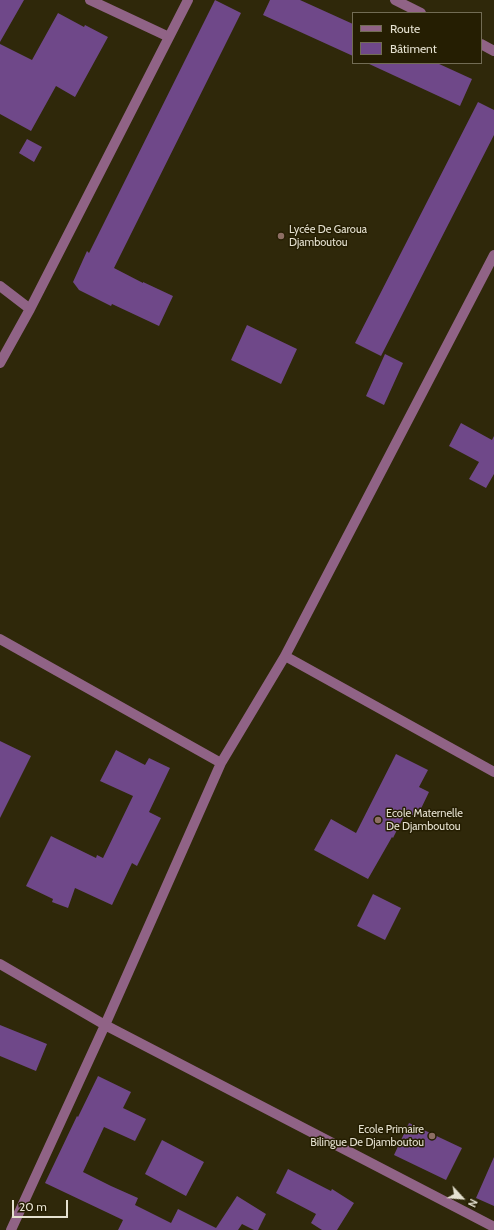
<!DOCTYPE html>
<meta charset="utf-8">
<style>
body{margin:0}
#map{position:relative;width:494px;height:1230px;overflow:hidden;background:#2f280a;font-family:Cabin,sans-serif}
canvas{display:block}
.legend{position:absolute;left:352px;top:12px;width:130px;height:52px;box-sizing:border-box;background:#251e02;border:1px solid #726c54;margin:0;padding:5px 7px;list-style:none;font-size:12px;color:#e5e1d0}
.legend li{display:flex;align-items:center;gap:8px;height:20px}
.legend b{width:20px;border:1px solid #726c54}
.north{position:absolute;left:442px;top:1178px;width:40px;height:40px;-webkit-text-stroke:3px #251e02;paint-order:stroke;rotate:116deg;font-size:11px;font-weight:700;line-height:16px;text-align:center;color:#e5e1d0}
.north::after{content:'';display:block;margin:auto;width:14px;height:18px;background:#e5e1d0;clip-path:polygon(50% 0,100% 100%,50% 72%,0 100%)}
.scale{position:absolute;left:12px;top:1200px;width:56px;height:18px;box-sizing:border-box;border:2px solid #e5e1d0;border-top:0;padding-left:5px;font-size:12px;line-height:14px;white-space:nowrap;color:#e5e1d0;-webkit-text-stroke:3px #251e02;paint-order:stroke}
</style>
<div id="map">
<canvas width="494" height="1230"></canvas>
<ul class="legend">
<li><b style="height:5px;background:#906386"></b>Route</li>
<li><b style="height:11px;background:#6f4889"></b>Bâtiment</li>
</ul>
<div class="north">N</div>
<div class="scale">20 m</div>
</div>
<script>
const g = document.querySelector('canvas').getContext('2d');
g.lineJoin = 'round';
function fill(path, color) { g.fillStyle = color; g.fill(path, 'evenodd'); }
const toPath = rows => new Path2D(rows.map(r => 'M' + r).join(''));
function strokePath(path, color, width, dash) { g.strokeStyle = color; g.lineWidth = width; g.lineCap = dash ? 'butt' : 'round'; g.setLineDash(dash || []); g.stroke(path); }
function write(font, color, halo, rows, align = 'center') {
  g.font = font + ' Cabin,sans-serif'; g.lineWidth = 3; g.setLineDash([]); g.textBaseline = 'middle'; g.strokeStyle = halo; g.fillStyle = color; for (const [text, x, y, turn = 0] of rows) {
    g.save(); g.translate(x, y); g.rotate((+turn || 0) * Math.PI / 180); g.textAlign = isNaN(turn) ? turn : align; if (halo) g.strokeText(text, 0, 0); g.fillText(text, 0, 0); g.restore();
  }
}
const building = toPath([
 [0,0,24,0,0,42],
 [215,0,241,13,114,268,143,283,143,282,173,296,159,326,112,304,111,306,79,290,73,282,87,251,89,253],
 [270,0,300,0,353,24,353,56,263,15],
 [58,13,84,27,85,25,108,37,75,97,56,86,31,131,0,114,0,44,32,60],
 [367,63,437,63,472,79,460,106],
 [478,102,494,110,494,135,381,356,355,343],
 [27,139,42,147,34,162,19,153],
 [247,325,297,349,281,384,231,360],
 [385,354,403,363,384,405,366,396],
 [461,423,492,440,494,436,494,474,486,488,469,479,479,462,449,446],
 [0,741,31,756,0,818],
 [116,750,145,765,149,758,170,768,149,812,161,818,137,866,132,863,112,905,75,888,68,908,52,902,53,899,26,886,51,836,96,858,97,855,103,858,133,796,100,781],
 [396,754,428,770,419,787,429,792,417,817,406,812,393,838,392,837,368,879,314,850,331,819,356,833],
 [373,894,401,908,385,940,357,926],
 [0,1025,47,1044,36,1071,0,1056],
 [98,1076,131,1092,123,1108,146,1119,135,1141,104,1127,83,1172,111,1186,138,1198,135,1205,171,1223,178,1209,216,1228,237,1196,266,1214,258,1230,254,1230,242,1224,238,1230,118,1230,123,1220,45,1183,77,1116,78,1117],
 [409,1123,462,1148,446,1180,394,1155],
 [162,1140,204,1162,186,1196,145,1174],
 [494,1157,494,1206,476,1198],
 [288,1169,331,1191,332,1189,354,1203,337,1230,322,1230,311,1223,316,1214,276,1193]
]);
const minor = toPath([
 [90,0,169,37],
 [395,0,421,13],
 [481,44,494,51],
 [0,286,30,309],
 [0,363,30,309,188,0],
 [0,639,221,763],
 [285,656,494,772],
 [0,964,105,1025,494,1227],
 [11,1230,105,1025,221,763,285,656,494,255]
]);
const markers = [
 [281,236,4,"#8d6e63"],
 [378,820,4,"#8d6e63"],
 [432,1136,4,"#8d6e63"]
];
const poiNames = [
 ["Lycée De Garoua",289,230],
 ["Djamboutou",289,243],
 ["Ecole Maternelle",386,814],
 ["De Djamboutou",386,827],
 ["Ecole Primaire",424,1130,"right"],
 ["Bilingue De Djamboutou",424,1143,"right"]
];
fill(building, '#6f4889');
strokePath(minor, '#906386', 10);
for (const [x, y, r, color] of markers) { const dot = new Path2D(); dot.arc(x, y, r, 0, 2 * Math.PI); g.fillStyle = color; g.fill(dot); strokePath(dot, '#251e02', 1.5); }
write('11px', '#e5e1d0', '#251e02', poiNames, 'left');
</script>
